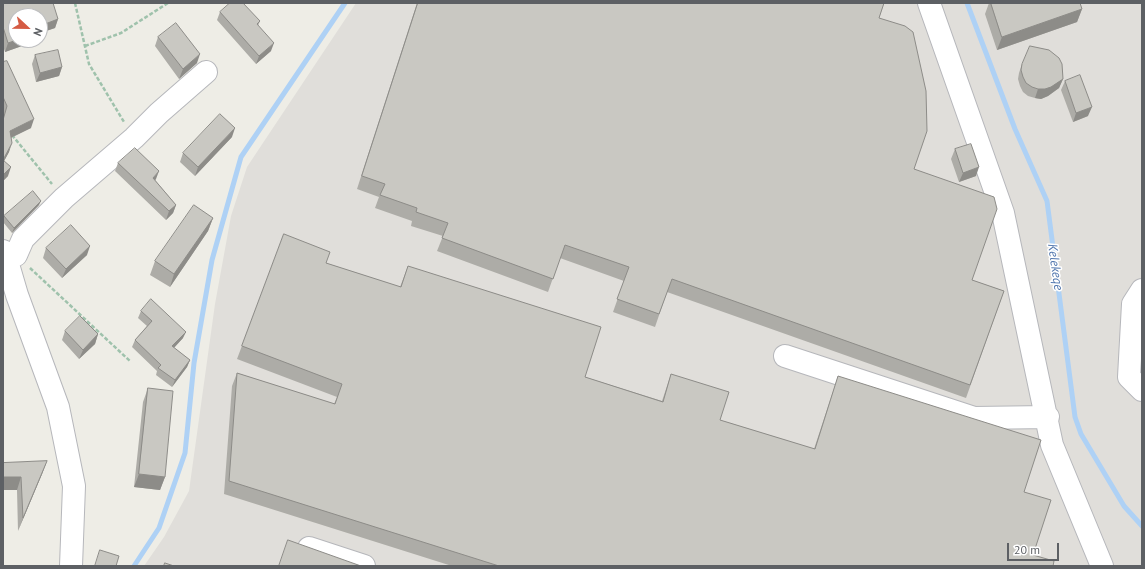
<!DOCTYPE html>
<html>
<head>
<meta charset="utf-8">
<style>
  body { margin:0 }
  #map { position:relative; width:1145px; height:569px; overflow:hidden; background:#eeede6; font-family:"PT Sans",sans-serif }
  canvas { display:block }
  .frame { position:absolute; inset:0; border:4px solid #5d6064; pointer-events:none }
  .north { position:absolute; left:8px; top:8px; width:40px; height:40px; box-sizing:border-box; background:#fff; border:1px solid #bebfc1; border-radius:50%; rotate:112deg; font-size:11px; font-weight:700; line-height:16px; text-align:center; color:#5d6064 }
  .north::after { content:''; display:block; margin:auto; width:14px; height:18px; background:#d55b44; clip-path:polygon(50% 0,100% 100%,50% 72%,0 100%) }
  .scale { position:absolute; left:1007px; top:543px; width:52px; height:18px; box-sizing:border-box; border:2px solid #5d6064; border-top:0; padding-left:5px; font-size:12px; line-height:14px; white-space:nowrap; color:#5d6064; -webkit-text-stroke:3px #fff; paint-order:stroke }
</style>
</head>
<body>
<div id="map">
<canvas width="1145" height="569"></canvas>
<div class="frame"></div>
<div class="north">N</div>
<div class="scale">20 m</div>
</div>
<script>
const ctx = document.querySelector('canvas').getContext('2d');
ctx.lineJoin = 'round';
function fillPath(path, color) { ctx.fillStyle = color; ctx.fill(path, 'evenodd'); }
function trace(path, color, width, dash) { ctx.strokeStyle = color; ctx.lineWidth = width; ctx.lineCap = dash ? 'butt' : 'round'; ctx.setLineDash(dash || []); ctx.stroke(path); }
function drawText(font, color, halo, rows, align = 'center') {
  ctx.font = font + ' "PT Sans",sans-serif'; ctx.lineWidth = 3; ctx.setLineDash([]); ctx.textBaseline = 'middle'; ctx.strokeStyle = halo; ctx.fillStyle = color; for (const [text, x, y, turn = 0] of rows) {
    ctx.save(); ctx.translate(x, y); ctx.rotate((+turn || 0) * Math.PI / 180); ctx.textAlign = isNaN(turn) ? turn : align; if (halo) ctx.strokeText(text, 0, 0); ctx.fillText(text, 0, 0); ctx.restore();
  }
}
fillPath(new Path2D(`
  M356,3h786v563h-998l20,-29 25,-46 26,-187 16,-88 16,-49z`), '#e0deda');
trace(new Path2D(`
  M967,3l48,126 32,72 28,216 6,17 43,72 18,20
  M134,566l25,-38 26,-75 9,-90 18,-103 29,-103 104,-154`), '#aed1f5', 5);
const minor = new Path2D(`
  M929,3l74,210 49,232 50,121
  M3,251l2,3 12,41 41,112 16,79 -3,80
  M5,254l11,1 7,-16 41,-41 70,-60 25,-25 47,-41
  M1142,290l-9,14 -4,73 13,13
  M785,356l189,62 74,-1
  M309,548l55,18`);
trace(minor, '#b6b7bb', 24);
trace(new Path2D(`
  M75,3l14,61 35,58
  M85,46l36,-13 47,-30
  M12,135l40,49
  M30,268l101,94`), '#9fc2ac', 2.5, [4, 2]);
trace(minor, '#fff', 22);
fillPath(new Path2D(`
  M3,3l55,16 -3,9 -15,5v-17l-4,25 -31,11 -2,-6z
  M417,3h467l-5,15 35,151 58,111 32,11 -38,107 -299,-106 -12,35 -42,-15 11,-31 -64,-23 -12,34 -111,-41 6,-15 -32,-10 1,-5 -37,-13 4,-11 -22,-8z
  M989,3h94l-3,1 2,5 -5,13 -80,28 -12,-36z
  M220,12l40,9 -2,5 13,25 -15,13 -39,-44z
  M158,37l39,26 -18,16 -24,-33z
  M35,55l27,12 -3,9 -23,6 -4,-18z
  M3,62l28,66 -20,10 -2,14 -5,9 4,15 -5,5v-63l1,-4 -1,-2z
  M1022,64l41,15 -4,9 -11,8 -7,3 -6,-1 -7,-2 -5,-4 -3,-6 -2,-7 1,-6z
  M1065,81l23,35 -15,6 -12,-32z
  M232,137l-37,39 -15,-14 3,-9z
  M955,149l21,27 -17,6 -8,-23z
  M118,163l38,16 -1,1 21,25 -3,8 -7,7 -51,-49z
  M39,205l-27,28 -9,-11 1,-6z
  M213,218l-5,13 -38,56 -20,-12 5,-14z
  M284,234l42,29 74,24 8,-21 177,111 77,24 9,-27 49,46 94,29 24,-73 186,116 9,63 20,11h-601l-228,-72 8,-108 5,-13 97,31 3,-7 -100,-38z
  M46,248l41,7 -25,23 -19,-20z
  M141,311l42,27 -9,10 16,12 -3,7 -15,20 -16,-12 1,-4 -25,-24 3,-7 12,-14 -9,-8z
  M65,331l33,3 -3,10 -16,15 -17,-19z
  M148,388l17,89 -5,13 -26,-3 9,-85z
  M47,461l-5,13 -24,57 -1,-41h-14v-27z`), '#adaca7');
fillPath(new Path2D(`
  M1082,9l-5,13 -80,28 5,-13z
  M58,19l-3,9 -15,5v-7z
  M17,40h19v1l-31,11 3,-9z
  M274,43l-3,8 -15,13 3,-8z
  M200,54l-3,9 -18,16 4,-10z
  M62,67l-3,9 -23,6 4,-9z
  M1063,79l-4,9 -11,8 -7,3 -6,-1 3,-9z
  M1092,107l-4,9 -15,6 3,-9z
  M34,119l-3,9 -25,12 4,-9z
  M235,128l-3,9 -37,39 3,-9z
  M12,143l-3,9 -6,11v-2z
  M11,167l-3,9 -5,5v-6z
  M979,167l-3,9 -17,6 4,-9z
  M159,171l-3,8 -6,7 3,-8z
  M41,201l-2,4 -27,28 2,-5z
  M176,205l-3,8 -7,7 3,-9z
  M213,218l-5,13 -38,56 4,-13z
  M90,246l-3,9 -25,23 4,-9z
  M186,332l-3,6 -14,15 3,-7z
  M98,334l-3,10 -16,15 4,-9z
  M190,360l-3,7 -15,20 3,-7z
  M47,461l-5,13 -24,57 5,-13z
  M139,474l26,3 -5,13 -26,-3z
  M3,477h18l-4,13h-14z`), '#8d8c88');
const building = new Path2D(`
  M3,3h50l5,16 -18,7v-10h-24v24h1l-9,3 -5,-16z
  M230,3h13l17,18 -3,3 17,19 -15,13 -39,-44z
  M418,3h466l-5,15 26,8 8,6 13,59 1,40 -13,38 80,28 3,12 -25,71 32,11 -34,94 -298,-106 -13,35 -42,-15 12,-32 -64,-22 -12,34 -111,-41 6,-15 -32,-11 1,-4 -37,-13 5,-11 -23,-8z
  M991,3h89l2,6 -80,28z
  M176,23l24,31 -17,15 -25,-32z
  M1030,46l19,4 10,8 3,6 1,15 -12,8 -6,2h-7l-6,-2 -6,-4 -3,-6 -2,-7 1,-6z
  M58,50l4,17 -22,6 -5,-18z
  M7,61l27,58 -24,12 2,12 -9,17 8,7 -8,8v-55l4,-14 -4,-9v-35z
  M1080,75l12,32 -16,6 -11,-32z
  M220,114l15,14 -37,39 -15,-14z
  M971,144l8,23 -16,6 -8,-24z
  M135,148l24,23 -6,7 23,27 -7,6 -51,-48z
  M33,191l8,10 -27,27 -10,-12z
  M194,205l19,13 -39,56 -19,-13z
  M71,225l19,21 -24,23 -20,-21z
  M284,234l46,18 -4,11 75,24 7,-21 193,61 -16,50 78,25 8,-28 58,18 -9,28 95,29 23,-73 203,64 -17,52 27,8 -18,55 21,6 -1,5h-554l-270,-85 8,-108 98,31 7,-20 -100,-38z
  M151,299l35,33 -14,14 18,14 -15,20 -17,-12 3,-3 -26,-25 17,-19 -11,-10z
  M80,316l18,18 -15,16 -18,-19z
  M148,388l25,3 -8,86 -26,-3z
  M47,461l-24,57 -2,-41h-18v-14z
  M288,540l73,26h-82z
  M100,550l19,6 -3,10h-21z
  M165,563l9,3h-10z`);
fillPath(building, '#c9c8c2');
trace(building, '#8d8c88', 1);
drawText('italic 13px', '#5177ae', '#fff', [
  ["Kelekeqe",1055,267,82]
]);
</script>
</body>
</html>
